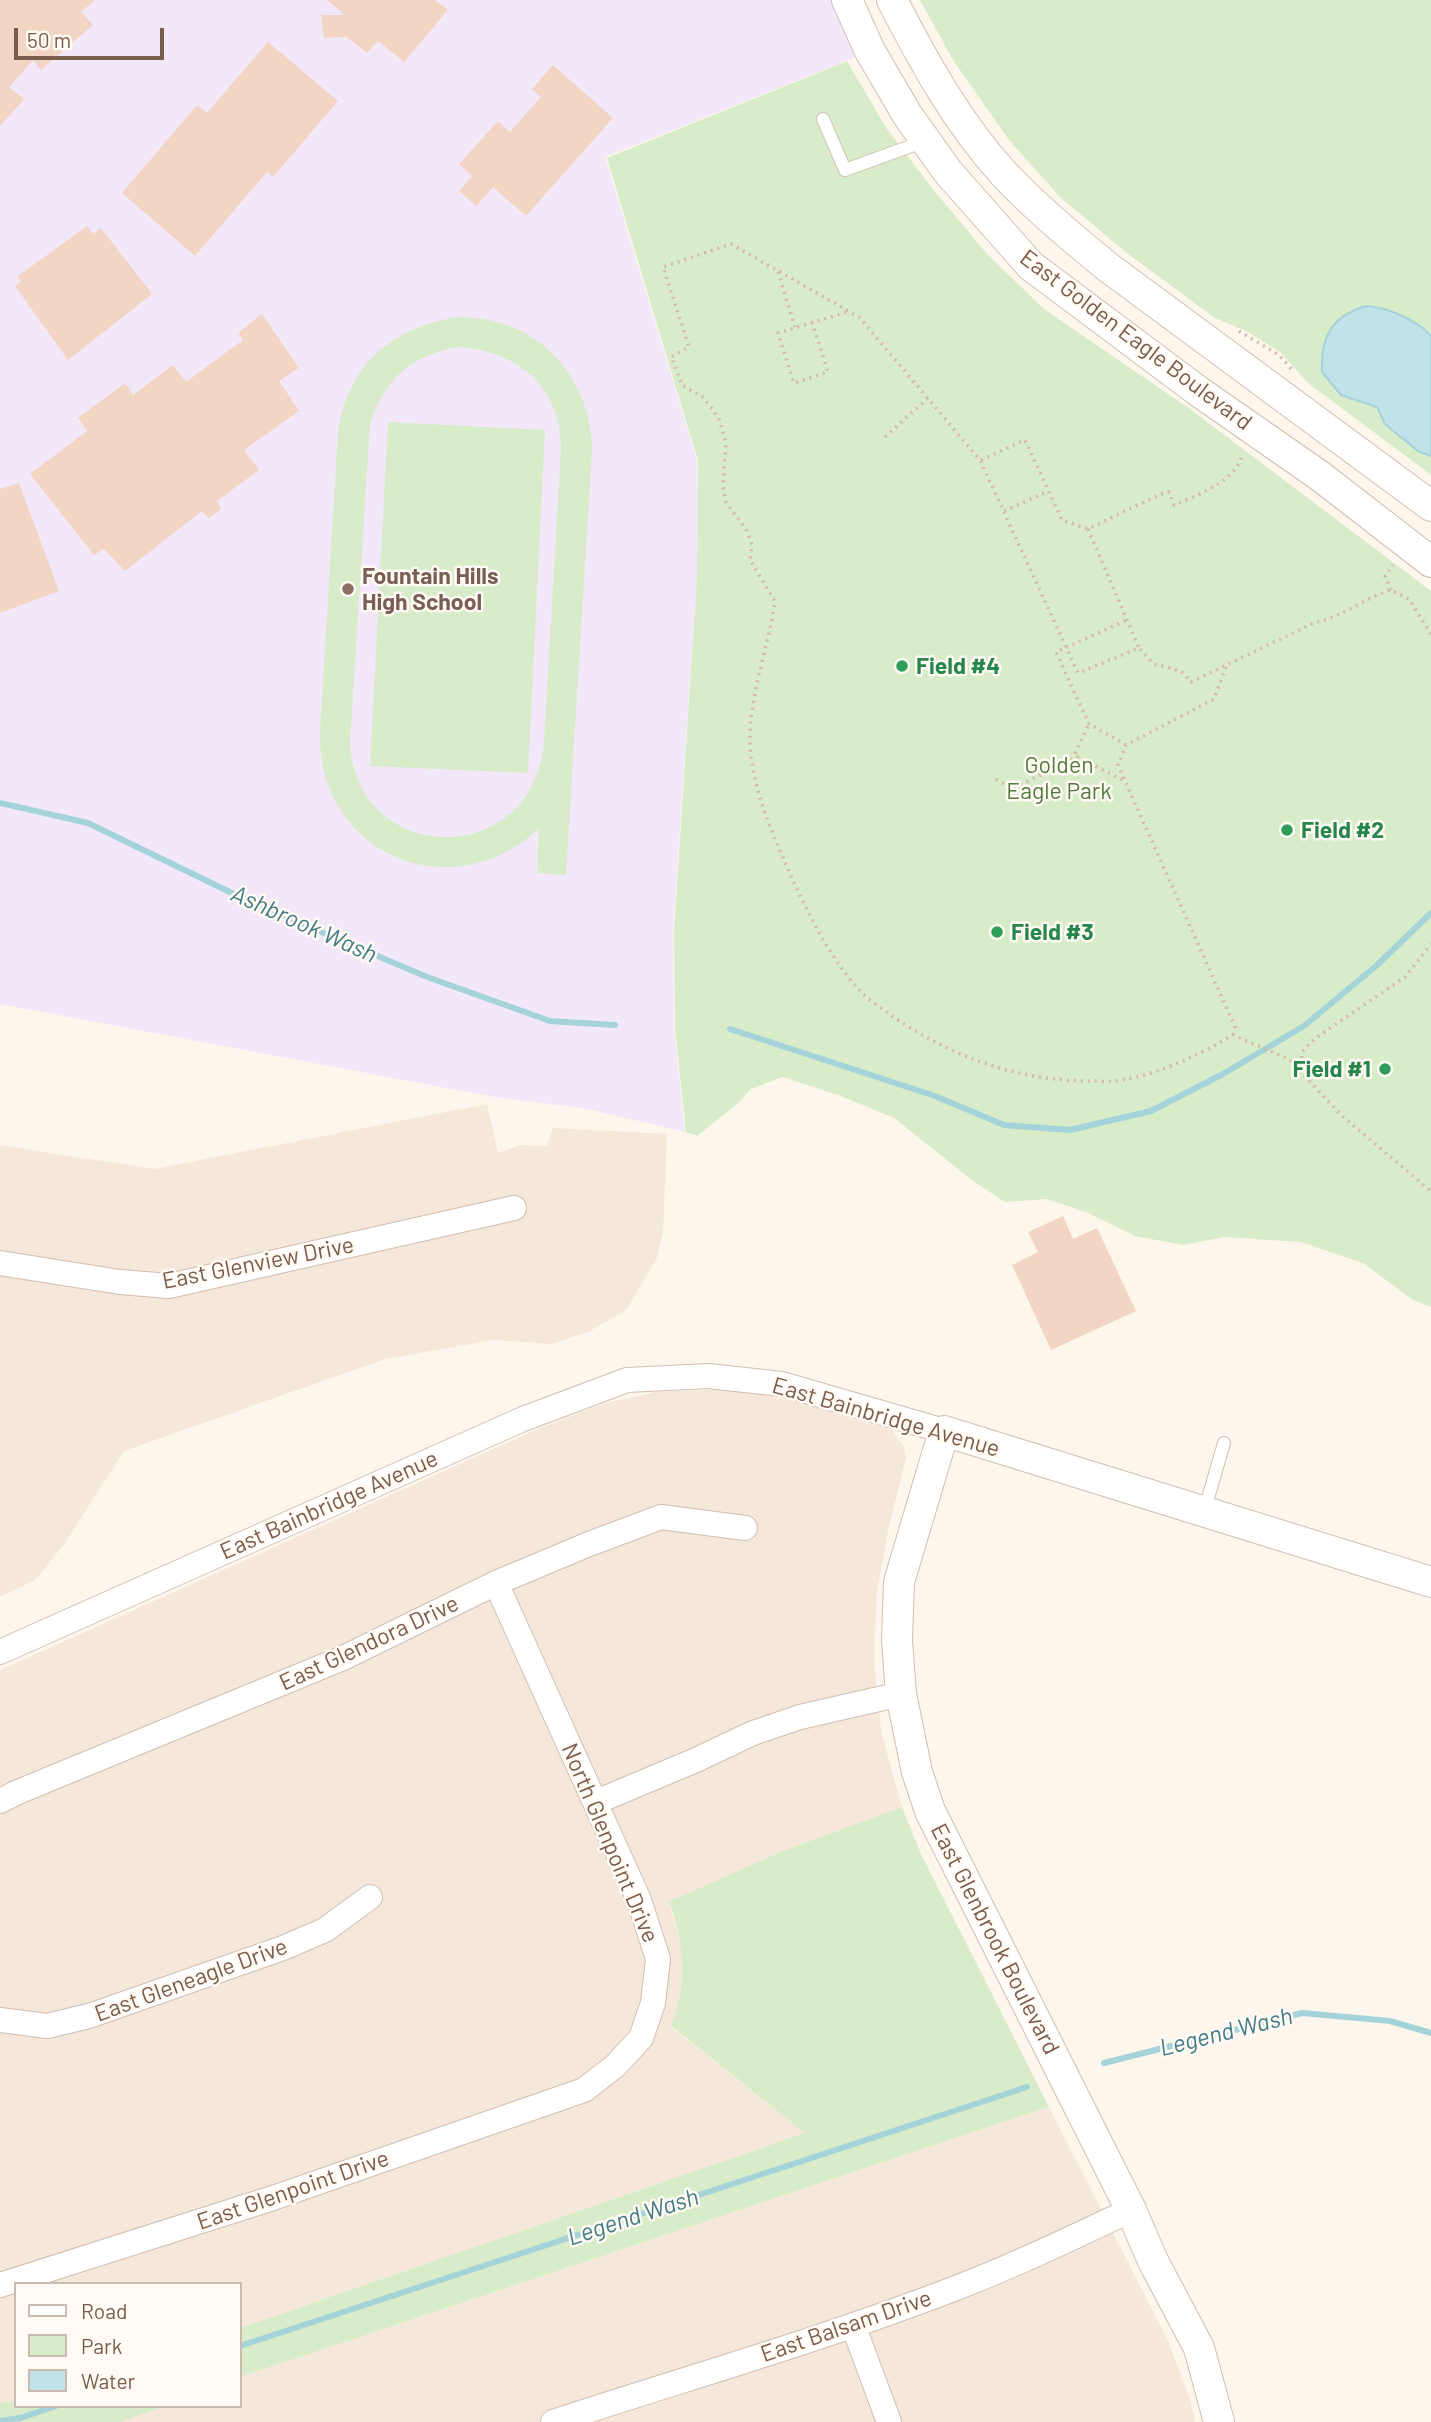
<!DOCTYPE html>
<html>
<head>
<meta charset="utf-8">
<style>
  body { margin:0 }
  #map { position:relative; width:1431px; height:2422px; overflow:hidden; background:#fdf6ec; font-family:Barlow,sans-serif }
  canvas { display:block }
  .legend { position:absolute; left:14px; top:2282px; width:228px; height:126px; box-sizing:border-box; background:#fffaf3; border:2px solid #cabbb1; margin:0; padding:9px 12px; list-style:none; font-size:21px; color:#7a5c4d }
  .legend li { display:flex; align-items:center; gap:14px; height:35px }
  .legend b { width:35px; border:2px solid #cabbb1 }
  .scale { position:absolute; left:14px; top:28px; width:150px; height:32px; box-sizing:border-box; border:4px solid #7a5c4d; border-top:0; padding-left:9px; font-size:21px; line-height:24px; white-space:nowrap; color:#7a5c4d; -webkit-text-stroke:5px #fffaf3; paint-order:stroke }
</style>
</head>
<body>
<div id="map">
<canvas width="1431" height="2422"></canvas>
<ul class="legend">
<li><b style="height:9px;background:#fff"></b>Road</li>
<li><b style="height:19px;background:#d8ecc9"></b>Park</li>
<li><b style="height:19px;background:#bfe3e8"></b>Water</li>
</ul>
<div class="scale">50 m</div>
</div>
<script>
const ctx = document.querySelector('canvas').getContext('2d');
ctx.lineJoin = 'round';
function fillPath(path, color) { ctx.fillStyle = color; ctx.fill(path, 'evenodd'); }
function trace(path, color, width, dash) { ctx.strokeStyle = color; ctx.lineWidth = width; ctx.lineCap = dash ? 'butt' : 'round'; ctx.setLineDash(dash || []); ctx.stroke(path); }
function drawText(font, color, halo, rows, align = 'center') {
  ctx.font = font + ' Barlow,sans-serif'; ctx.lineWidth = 5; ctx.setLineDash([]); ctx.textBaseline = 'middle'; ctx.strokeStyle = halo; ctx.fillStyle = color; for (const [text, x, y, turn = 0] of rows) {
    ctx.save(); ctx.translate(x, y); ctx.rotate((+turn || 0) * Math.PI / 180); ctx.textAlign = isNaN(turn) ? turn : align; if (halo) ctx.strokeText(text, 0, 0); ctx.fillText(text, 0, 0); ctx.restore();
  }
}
fillPath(new Path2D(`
  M487,1104l11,49 23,-8 26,1 6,-18 114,6 -4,98 -6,26 -31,52 -36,21 -39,13 -57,-4 -109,19 -261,92 -61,95 -28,34 -35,17v-452l154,24z
  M731,1389l66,12 95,30 12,16 2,10 -18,73 -11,62 -3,56 2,42 6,45 20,72 -122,45 -111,51 13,43 1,20 -5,42 -7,19 134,106 -565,195v-44h-224v117l-16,2v-733l540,-242 66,-25 49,-11z
  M1049,2107l119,234 22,58 5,23h-1076l47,-16h74v-29z`), '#f5e8da');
fillPath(new Path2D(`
  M0,0h847l23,51 -265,106 92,304 2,82 -26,390 1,96 11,103 -102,-24 -89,-11 -494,-93z`), '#f3e8fa');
fillPath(new Path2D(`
  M920,0h511v475l-123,-92 -28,-31 -32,-20 -33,-14 -87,-64 -68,-57 -51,-57 -56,-80z
  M847,61l40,68 45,59 56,67 56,54 146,100 241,182v716l-18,-7 -50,-37 -62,-21 -77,-5 -41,8 -48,-9 -47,-23 -41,-14 -42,3 -32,-21 -79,-63 -53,-22 -58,-19 -32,12 -13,14 -41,33 -11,-4 -11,-103 -1,-97 23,-356 1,-115 -91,-303z
  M457,317c14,1 29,1 43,6 56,16 92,69 92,127l-26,425 -29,-2 2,-45c-68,67 -182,46 -213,-49 -5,-16 -6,-32 -6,-48l18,-298c9,-67 53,-105 119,-116zM458,347c59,4 103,39 103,101l-17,294c-11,129 -188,124 -194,1l20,-319c15,-46 40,-68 88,-77z
  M388,422l157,8 -17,343 -158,-7z
  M902,1807l18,45 129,255 -809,270v-49l565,-195 -134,-107c16,-41 14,-82 -2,-124l111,-50z
  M16,2401v5h150l-47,16h-119v-19z`), '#d8ecc9');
const water = new Path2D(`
  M1366,306c21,1 51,14 65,30v120l-13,-5 -33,-27 -8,-17 -36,-12 -19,-23c-2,-35 10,-56 44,-66z`);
fillPath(water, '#bfe3e8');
trace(water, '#a5d3da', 2);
trace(new Path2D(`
  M0,803l88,20 154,75 185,79 123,44 65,4
  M730,1029l205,67 69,29 66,5 81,-19 72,-37 81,-48 72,-60 55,-53
  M1104,2063l198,-50 88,8 41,12
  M240,2346l787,-259
  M0,2421l20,-3 36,-12`), '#a5d3da', 6);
fillPath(new Path2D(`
  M0,0h95l-14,12 12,13 -52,45 -8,-10 -24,27 15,12 -24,27z
  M327,0h108l13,10 -44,52 -26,-21 -11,12 -20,-16 -23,1 -3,-23h24z
  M268,42l70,59 -65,76 -6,-5 -72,84 -73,-63 75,-88 10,8z
  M553,65l60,53 -87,98 -33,-29 -17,19 -17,-15 13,-15 -13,-12 39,-43 12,11 31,-35 -9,-8z
  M87,226l6,8 8,-6 51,66 -84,66 -53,-74 6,-4 -3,-6z
  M262,314l37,54 -20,13 20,30 -55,39 15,20 -42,31 4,8 -12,9 -7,-7 -77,60 -21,-22 -10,6 -64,-81 57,-43 -9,-13 47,-35 8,12 40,-30 13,17 57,-42 -5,-7z
  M19,483l40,108 -59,22v-124z
  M1063,1216l10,23 24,-11 39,83 -85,39 -39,-85 26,-13 -10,-20z`), '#f3d5c3');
const service = new Path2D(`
  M823,119l22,51 80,-29
  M1204,1512l20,-69`);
const minor = new Path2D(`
  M0,1263l120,19 49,4 345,-78
  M0,1652l523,-233 104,-39 81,-4 74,8 162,47
  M0,1801l18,-9 325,-134 153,-75 93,-39 72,-27 84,11
  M596,1802l100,-42 57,-27 47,-16 101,-23
  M0,2020l47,6 42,-10 194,-68 42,-18 45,-33
  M0,2285l273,-87 311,-108 31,-24 26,-28 12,-35 5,-44 -19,-59 -143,-317
  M853,2325l36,97
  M553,2422c134,-44 271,-83 403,-134 60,-23 118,-51 175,-78`);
const tertiary = new Path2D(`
  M847,0l23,51 38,65 40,56 83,94 167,125 122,85 111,86
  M892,0c32,62 66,124 113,175 32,34 68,64 104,93l322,238
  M1219,2422l-20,-74 -46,-87 -22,-51 -201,-399 -13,-39 -16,-78 -4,-54 2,-58 45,-151 487,151`);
trace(service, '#d1beb0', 14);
trace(minor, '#d1beb0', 26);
trace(tertiary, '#d1beb0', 32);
trace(new Path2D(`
  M778,272l17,55
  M812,322l16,50 -34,11 -16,-50 72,-22
  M1239,331l40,24 15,17
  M885,437l43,-39
  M981,460l44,-20 37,80 26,9 77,-37h4l5,13c25,-11 61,-22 69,-52
  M1004,511l44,-20
  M1088,529l51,119
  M1391,590l-6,-14 8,-11
  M1431,634l-22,-35 -18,-9c-27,8 -48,27 -75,32l-125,60 -10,-11 -27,-7 -15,-16 -61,25 -98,-213 -121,-143 -128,-73 -68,23 26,80 -18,10 11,28 22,13 15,21 7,24 -3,44 3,15 21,29 5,14 -2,15 25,41c-7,51 -30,103 -24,156 5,39 21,75 36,110 20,45 42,91 76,127 7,7 17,13 25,19 59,42 128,68 201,68 9,0 18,1 27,0 42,-6 81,-25 117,-46l56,24 53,57 89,75
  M1226,667l-12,32 -88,46 -8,20 117,262 -2,8
  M1126,745l-37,-21 -33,-72 71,-32
  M1072,760l17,-36
  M996,779l16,10 65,-32 46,23
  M1301,1072l1,-20 12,-13 91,-62 26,-33`), '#d9b8a5', 3.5, [2, 5]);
trace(service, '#fff', 12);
trace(minor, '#fff', 24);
trace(tertiary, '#fff', 30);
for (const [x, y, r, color] of [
  [348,589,7,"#8d6e63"],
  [902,666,7,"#2e9e5b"],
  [1287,830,7,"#2e9e5b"],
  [997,932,7,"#2e9e5b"],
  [1385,1069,7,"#2e9e5b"]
]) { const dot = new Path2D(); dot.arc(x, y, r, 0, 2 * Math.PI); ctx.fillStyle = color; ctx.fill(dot); trace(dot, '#fffaf3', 2.5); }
drawText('23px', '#7a5c4d', '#fffaf3', [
  ["East Golden Eagle Boulevard",1136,340,37],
  ["East Glenview Drive",258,1263,-11],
  ["East Bainbridge Avenue",886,1417,16],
  ["East Bainbridge Avenue",329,1505,-24],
  ["East Glendora Drive",369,1643,-25],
  ["North Glenpoint Drive",610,1843,67],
  ["East Glenbrook Boulevard",995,1939,63],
  ["East Gleneagle Drive",191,1980,-20],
  ["East Glenpoint Drive",293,2190,-19],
  ["East Balsam Drive",846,2326,-19]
]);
drawText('bold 23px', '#785e54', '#fffaf3', [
  ["Fountain Hills",362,576],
  ["High School",362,602]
], 'left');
drawText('bold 23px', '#27864d', '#fffaf3', [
  ["Field #4",916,666],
  ["Field #2",1301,830],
  ["Field #3",1011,932],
  ["Field #1",1371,1069,"right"]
], 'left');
drawText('23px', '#537a41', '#fffaf3', [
  ["Golden",1059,765],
  ["Eagle Park",1059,791]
]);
drawText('italic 24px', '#437c86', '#fffaf3', [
  ["Ashbrook Wash",304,924,24],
  ["Legend Wash",1226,2032,-14],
  ["Legend Wash",633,2217,-18]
]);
</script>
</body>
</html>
